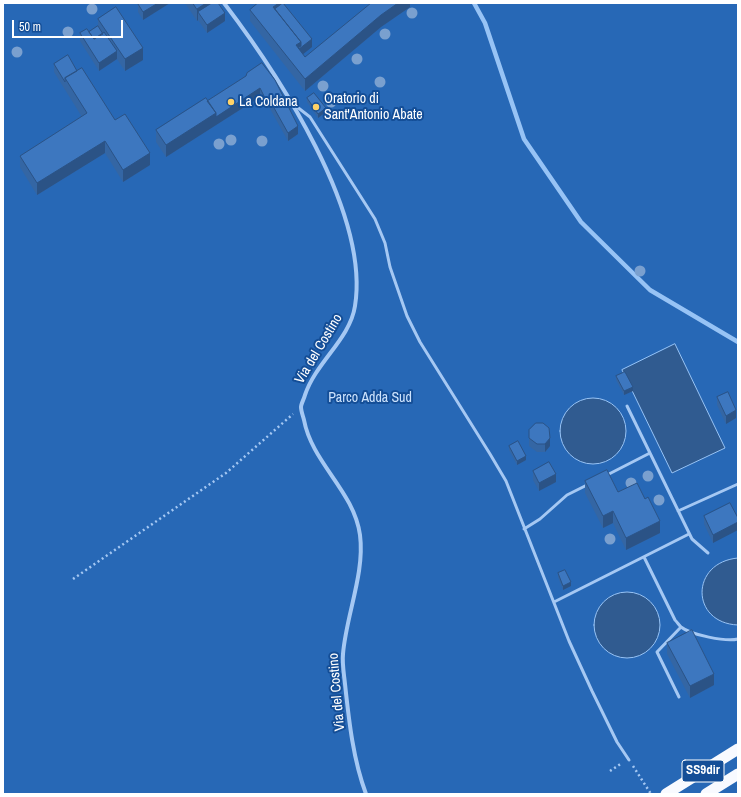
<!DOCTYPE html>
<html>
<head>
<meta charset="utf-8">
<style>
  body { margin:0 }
  #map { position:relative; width:741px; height:797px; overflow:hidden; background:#144e97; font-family:"Archivo Narrow",sans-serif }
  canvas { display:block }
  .frame { position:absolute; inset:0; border:4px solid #fff; pointer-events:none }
  .scale { position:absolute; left:12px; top:20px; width:111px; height:18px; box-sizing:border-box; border:2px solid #fff; border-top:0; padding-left:5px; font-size:12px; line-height:14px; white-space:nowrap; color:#fff; -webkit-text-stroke:3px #144e97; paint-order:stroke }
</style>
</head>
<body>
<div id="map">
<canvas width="741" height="797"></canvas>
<div class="frame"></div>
<div class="scale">50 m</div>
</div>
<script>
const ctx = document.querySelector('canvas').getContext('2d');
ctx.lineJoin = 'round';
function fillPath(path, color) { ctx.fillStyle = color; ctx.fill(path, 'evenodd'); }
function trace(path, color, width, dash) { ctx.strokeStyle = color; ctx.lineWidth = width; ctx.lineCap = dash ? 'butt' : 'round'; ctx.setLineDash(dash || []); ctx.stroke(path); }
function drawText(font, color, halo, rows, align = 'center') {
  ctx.font = font + ' "Archivo Narrow",sans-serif'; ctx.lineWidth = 4; ctx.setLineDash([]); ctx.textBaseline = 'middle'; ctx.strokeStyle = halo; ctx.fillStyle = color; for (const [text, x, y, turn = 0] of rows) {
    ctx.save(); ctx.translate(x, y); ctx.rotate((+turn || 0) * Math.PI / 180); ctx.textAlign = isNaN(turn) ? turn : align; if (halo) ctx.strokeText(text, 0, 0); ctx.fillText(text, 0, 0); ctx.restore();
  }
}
fillPath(new Path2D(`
  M3,3h735v791h-735z`), '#2768b6');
const water = new Path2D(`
  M675,344l50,104 -53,25 -50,-103z
  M560 431a33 33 0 1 1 66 0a33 33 0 1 1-66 0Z
  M738,558v67c-48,-2 -48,-63 0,-67z
  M594 625a33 33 0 1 1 66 0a33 33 0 1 1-66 0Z`);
fillPath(water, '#305b90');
trace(water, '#97c3f5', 1);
trace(new Path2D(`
  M474,3l11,20 39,116 57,83 69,68 88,52`), '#97c3f5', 4.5);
trace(new Path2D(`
  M73,579l153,-106 67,-59
  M633,766l18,28
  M610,771l12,-8`), '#a5c8f3', 2.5, [2, 3]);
trace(new Path2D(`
  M292,103l18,14 65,102 10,24 5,24 17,49 13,26 70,112 16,27 63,160 23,50 25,51 12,18
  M627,406l65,133 16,14
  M607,475l43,-22
  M678,511l60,-27
  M524,529l16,-10 27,-24 20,-10
  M644,557l31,63c2,2 4,5 6,7 10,8 45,15 57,12
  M554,602l135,-68
  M679,697l-22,-45 24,-25`), '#a5c8f3', 3);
trace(new Path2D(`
  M224,3c54,71 146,210 131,303 -5,33 -39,56 -50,89 -1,4 -4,9 -4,12 0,4 2,9 3,13 8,43 50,71 56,115 5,38 -14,81 -17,119 -1,10 1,20 2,30 4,37 8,75 21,110`), '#a5c8f3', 4);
trace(new Path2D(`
  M666,794l72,-45
  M706,794l32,-20`), '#f8faff', 11);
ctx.fillStyle = '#7aa0cf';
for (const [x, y] of [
  [92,9],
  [412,13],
  [68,32],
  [385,34],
  [17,52],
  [357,59],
  [380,82],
  [323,86],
  [331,102],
  [231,140],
  [262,141],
  [219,144],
  [640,271],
  [648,476],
  [631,483],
  [659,500],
  [610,539]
]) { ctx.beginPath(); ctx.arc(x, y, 5.5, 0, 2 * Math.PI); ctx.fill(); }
fillPath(new Path2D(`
  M139,3h31l-27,17 -5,-8v-8z
  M185,3h33l7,18 -18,12 -9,-13 -1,1z
  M410,3v4l-29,20 -76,64 -55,-70v-11l34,-6 28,43 -9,7 2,3z
  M98,19l45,41 -18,11 -8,-12 -18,12 -19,-30v-8l9,-1 9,-6z
  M54,64l23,7 73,94 -27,17 -18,-29 -68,42 -17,-28v-11l62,-39 -28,-45z
  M247,73l51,61 -10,7 -19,-34 -3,1 -6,-11 -94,60 -10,-15v-12l51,-29 39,-25z
  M307,98l19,14 -8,6 -11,-16z
  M616,376l17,15 -9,4 -8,-15z
  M717,397l19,21 -10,6 -9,-19z
  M529,430l21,16 -5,6h-8l-8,-6z
  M509,446l17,14 -9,5 -8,-15z
  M533,471l23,11 -17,9 -6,-11z
  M585,481l33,11 42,41 -34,17 -13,-27 -10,5 -18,-35z
  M704,516l34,2 -25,25 -9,-19z
  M558,573l13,13 -8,4 -5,-13z
  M667,643l47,42 -24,13 -23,-44z`), '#3466a4');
fillPath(new Path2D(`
  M158,3h12l-27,17v-8z
  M206,3h10l-18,9v8l-1,1v-12z
  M279,3h6l-8,13 -4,-9z
  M398,3h12v4l-29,20 -76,64v-12l76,-64z
  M225,13v8l-18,12v-8z
  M312,39v8l-15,12 -1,-14 5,-3z
  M143,48v12l-18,11v-12z
  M117,51v8l-18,12v-8z
  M260,88v9l-94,60v-12l50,-32z
  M269,99v8l-3,1v-8z
  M326,108v4l-8,6v-4z
  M298,126v8l-10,7v-8z
  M105,141v12l-68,42v-12z
  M150,153v12l-27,17v-12z
  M633,387v4l-9,4v-4z
  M736,410v8l-10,6v-8z
  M550,438v8l-5,6v-8z
  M526,456v4l-9,5v-4z
  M556,474v8l-17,9v-8z
  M613,511v12l-10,5v-12z
  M660,521v12l-34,17v-12z
  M738,522v8l-25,13v-8z
  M571,582v4l-8,4v-4z
  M714,674v11l-24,13v-12z`), '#2b5386');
const building = new Path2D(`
  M139,3h19l-15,9 -5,-8z
  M193,3h13l-9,6z
  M212,3h6l7,10 -18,12 -9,-13z
  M258,3h21l-6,4 28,35 -5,3 9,12 66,-54h27l-17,12 -76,64 -55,-69z
  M283,3l29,36 -13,10 -1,-1 3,-2v-4l-26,-33z
  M116,7l27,41 -18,11 -27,-40z
  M98,26l5,8 -9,5 -5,-7z
  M87,29l7,10 10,-7 13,19 -18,12 -19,-30z
  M68,55l9,16 -12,7v4l-11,-18z
  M262,63l13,17 23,46 -10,7 -19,-34 -3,1 -6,-12 -44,29v-4l-9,-12 39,-25 1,-3z
  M82,68l33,52 10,-6 25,39 -27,17 -18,-29 -68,42 -17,-27 67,-43 -22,-35z
  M314,93l12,15 -8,6 -11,-16z
  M206,98l10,15 -50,32 -10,-15z
  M625,372l8,15 -9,4 -8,-15z
  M728,392l8,18 -10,6 -9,-19z
  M536,423h7l6,5 1,10 -5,6h-8l-8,-6v-8z
  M518,441l8,15 -9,5 -8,-15z
  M549,462l7,12 -17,9 -6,-12z
  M607,470l11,22 19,-9 8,16 3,-2 12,24 -34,17 -13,-27 -10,5 -18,-35z
  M730,503l8,15v4l-25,13 -9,-19z
  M565,570l6,12 -8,4 -5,-13z
  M692,630l22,44 -24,12 -23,-43z`);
fillPath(building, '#3d77bf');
trace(building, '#2b5386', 1);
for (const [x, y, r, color] of [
  [231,102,4,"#ffd267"],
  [316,107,4,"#ffd267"]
]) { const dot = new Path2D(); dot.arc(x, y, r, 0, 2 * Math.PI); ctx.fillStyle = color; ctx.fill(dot); trace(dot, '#144e97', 1.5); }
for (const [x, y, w] of [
  [703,771,42]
]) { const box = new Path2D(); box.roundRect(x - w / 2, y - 11, w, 22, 3); ctx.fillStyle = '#144e97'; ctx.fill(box); trace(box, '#fff', 1); }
drawText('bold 13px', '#fff', null, [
  ["SS9dir",703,771]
]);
drawText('14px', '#fff', '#144e97', [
  ["Oratorio di",324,99],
  ["Sant'Antonio Abate",324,115],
  ["La Coldana",239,102]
], 'left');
drawText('14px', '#fff', '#144e97', [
  ["Via del Costino",319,349,-59],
  ["Via del Costino",337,692,-95]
]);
drawText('14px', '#cde3fd', '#144e97', [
  ["Parco Adda Sud",370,398]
]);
</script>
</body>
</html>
